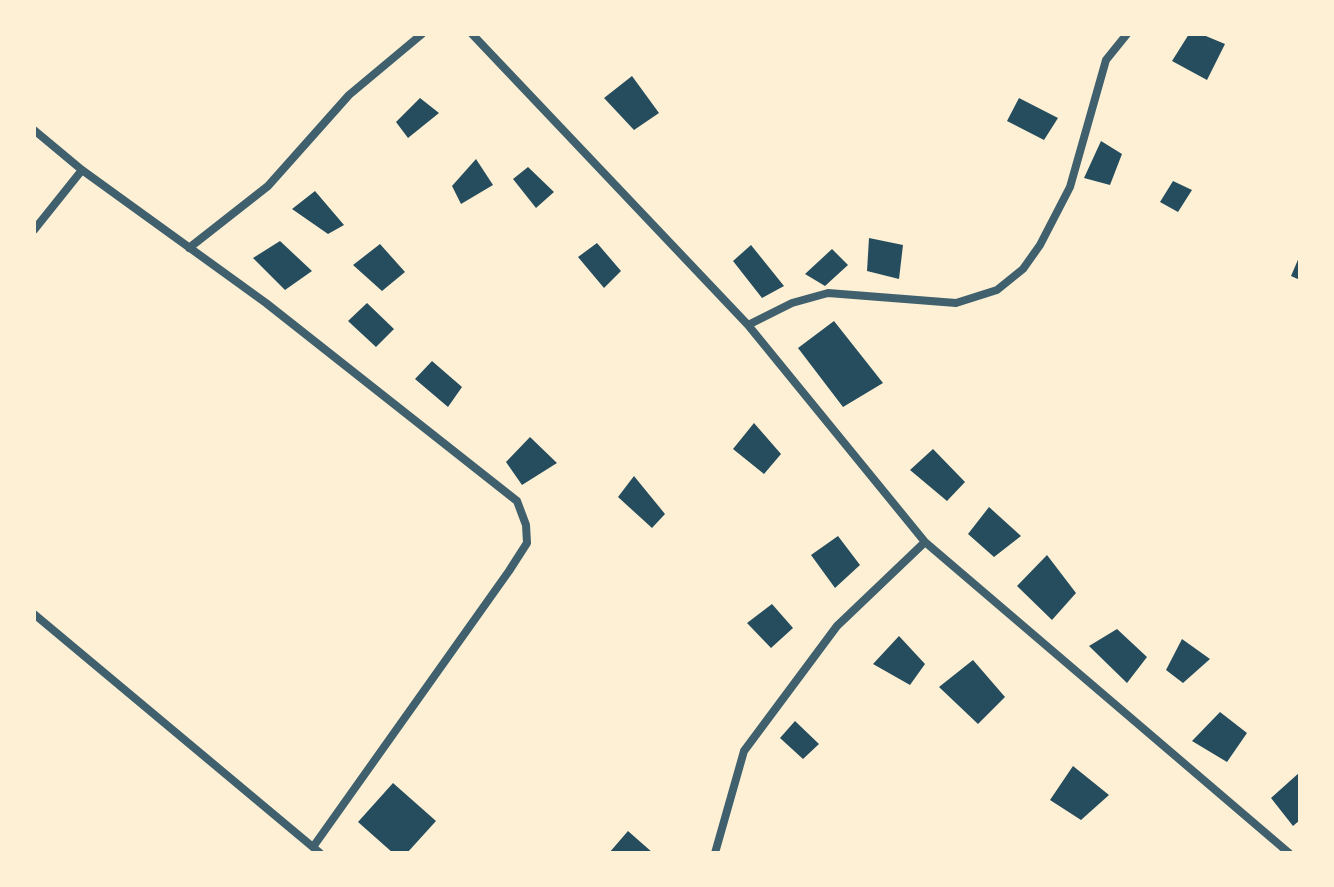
<!DOCTYPE html>
<html>
<head>
<meta charset="utf-8">
<style>
  body { margin:0 }
  #map { position:relative; width:1334px; height:887px; overflow:hidden; background:#fdf0d5; font-family:"PT Sans Narrow",sans-serif }
  canvas { display:block }
  .frame { position:absolute; inset:0; border:36px solid #fdf0d5; pointer-events:none }
</style>
</head>
<body>
<div id="map">
<canvas width="1334" height="887"></canvas>
<div class="frame"></div>
</div>
<script>
const ctx = document.querySelector('canvas').getContext('2d');
ctx.lineJoin = 'round';
function fillPath(path, color) { ctx.fillStyle = color; ctx.fill(path, 'evenodd'); }
function trace(path, color, width, dash) { ctx.strokeStyle = color; ctx.lineWidth = width; ctx.lineCap = dash ? 'butt' : 'round'; ctx.setLineDash(dash || []); ctx.stroke(path); }
fillPath(new Path2D(`
  M1189,34h12l24,10 -18,36 -35,-19z
  M632,76l27,37 -25,17 -30,-32z
  M420,98l19,15 -31,25 -12,-16z
  M1019,98l39,20 -14,22 -37,-19z
  M1101,141l21,13 -12,31 -26,-7z
  M476,159l17,26 -32,19 -9,-18z
  M528,167l26,25 -18,16 -23,-29z
  M1173,181l19,9 -14,22 -18,-10z
  M315,191l29,34 -16,9 -36,-25z
  M869,238l34,7 -4,34 -32,-8z
  M280,241l32,30 -27,19 -32,-32z
  M597,243l24,28 -17,17 -26,-31z
  M380,244l25,28 -23,19 -29,-26z
  M751,245l33,41 -22,12 -29,-37z
  M832,249l16,16 -23,21 -20,-12z
  M1300,255v25l-9,-4z
  M367,303l27,26 -18,18 -28,-26z
  M834,321l49,62 -40,24 -45,-59z
  M432,361l30,26 -14,20 -33,-28z
  M754,423l27,31 -17,20 -31,-25z
  M530,437l27,26 -35,22 -16,-23z
  M933,449l32,33 -18,19 -37,-31z
  M634,476l31,38 -13,14 -34,-31z
  M989,507l32,29 -27,21 -26,-23z
  M838,536l22,29 -25,23 -24,-33z
  M1047,555l29,38 -24,27 -35,-34z
  M772,604l21,24 -22,20 -24,-25z
  M1117,629l30,28 -20,26 -38,-37z
  M899,636l26,28 -15,21 -37,-21z
  M1182,639l28,20 -27,24 -17,-13z
  M973,660l32,37 -27,27 -39,-37z
  M1220,712l27,21 -20,29 -35,-21z
  M795,721l24,23 -16,15 -23,-21z
  M1073,766l36,29 -28,25 -31,-20z
  M1300,772v48l-7,6 -22,-28z
  M393,783l43,38 -29,32h-14l-35,-31z
  M628,831l25,22h-44z`), '#264d5e');
trace(new Path2D(`
  M472,34l276,291 177,217 364,311
  M34,130l48,40 184,133 251,198 9,24 1,18 -18,28 -196,276
  M34,230l48,-60
  M189,248l79,-62 81,-91 73,-61
  M748,325l44,-22 36,-10 128,10 41,-13 26,-21 17,-24 30,-58 36,-127 21,-26
  M34,614l286,239
  M715,853l29,-102 93,-125 88,-84`), '#3f606c', 8);
</script>
</body>
</html>
